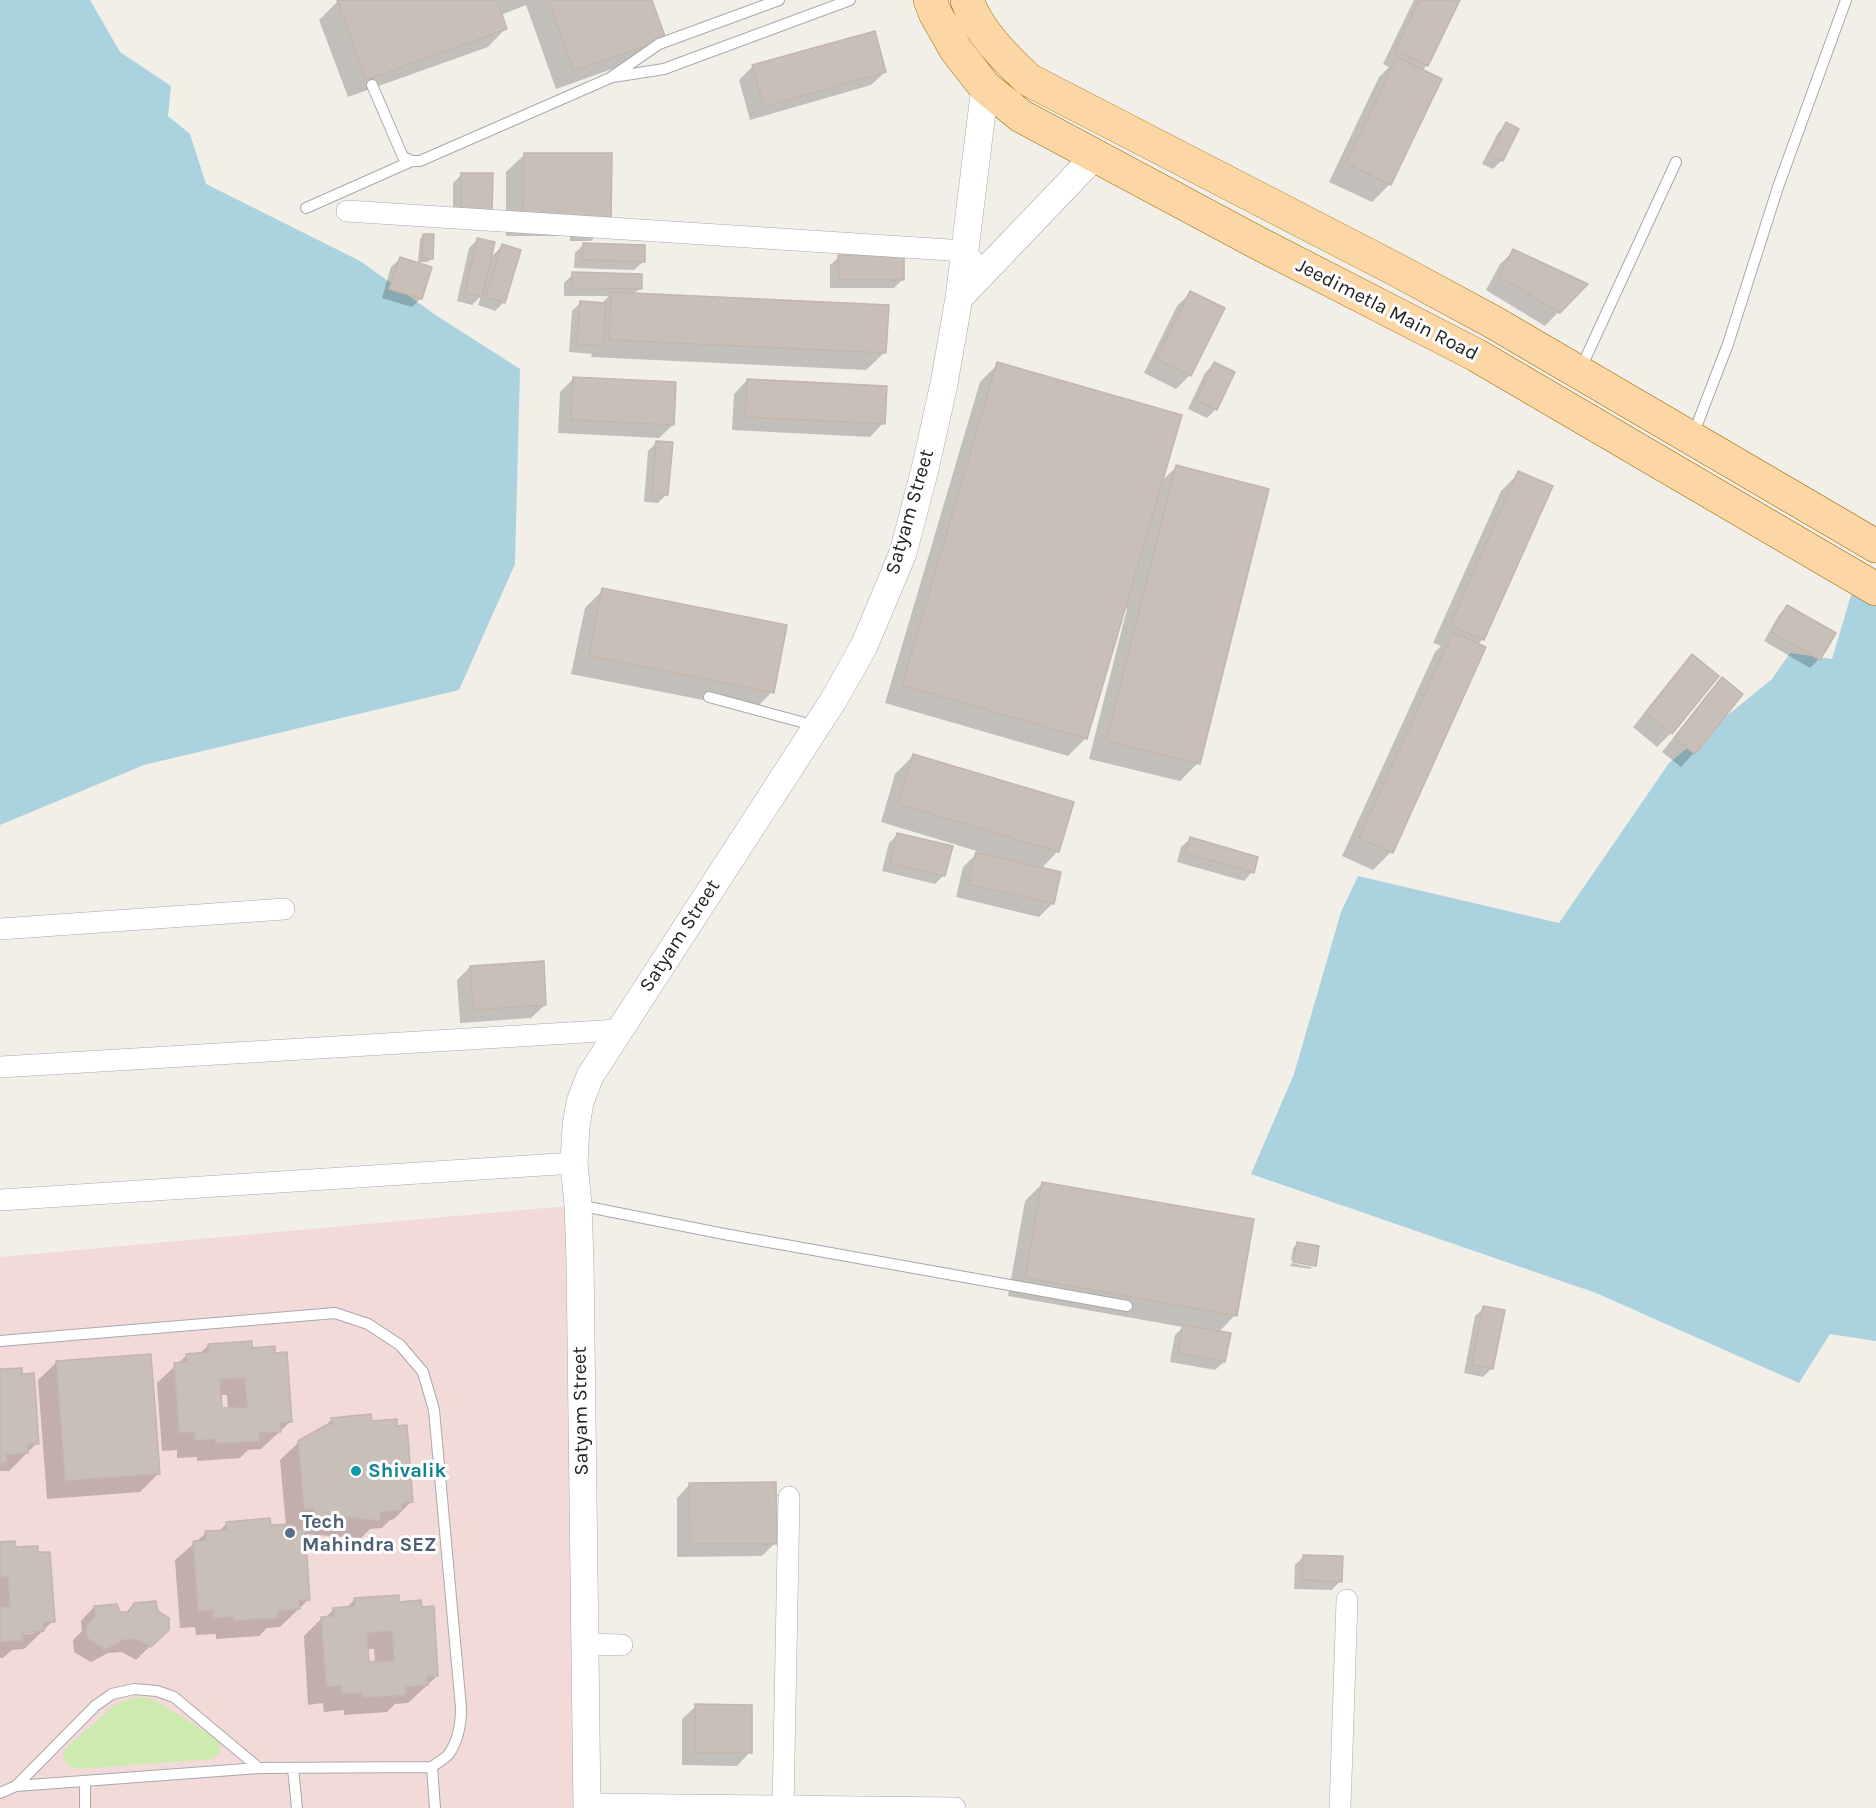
<!DOCTYPE html>
<html>
<head>
<meta charset="utf-8">
<style>
  body { margin:0 }
  canvas { display:block; background:#f2efe9 }
</style>
</head>
<body>
<canvas width="1876" height="1808"></canvas>
<script>
const ctx = document.querySelector('canvas').getContext('2d');
ctx.lineJoin = 'round';
function fillPath(path, color) { ctx.fillStyle = color; ctx.fill(path, 'evenodd'); }
function trace(path, color, width, dash) { ctx.strokeStyle = color; ctx.lineWidth = width; ctx.lineCap = dash ? 'butt' : 'round'; ctx.setLineDash(dash || []); ctx.stroke(path); }
function drawText(font, color, halo, rows, align = 'center') {
  ctx.font = font + ' Karla,sans-serif'; ctx.lineWidth = 6; ctx.setLineDash([]); ctx.textBaseline = 'middle'; ctx.strokeStyle = halo; ctx.fillStyle = color; for (const [text, x, y, turn = 0] of rows) {
    ctx.save(); ctx.translate(x, y); ctx.rotate((+turn || 0) * Math.PI / 180); ctx.textAlign = isNaN(turn) ? turn : align; if (halo) ctx.strokeText(text, 0, 0); ctx.fillText(text, 0, 0); ctx.restore();
  }
}
fillPath(new Path2D(`
  M578,1205l2,603h-580v-551z`), '#f2dad9');
fillPath(new Path2D(`
  M136,1697l17,2 66,41 1,7 -1,7 -7,5 -135,10c-9,-3 -13,-7 -14,-17l5,-6 48,-42z`), '#cdebb0');
fillPath(new Path2D(`
  M0,0h90l30,52 51,34 -3,30 22,18 16,50 154,77 77,55 83,53 -5,195 -56,126 -315,75 -144,60z
  M1852,592l24,14v735l-46,-7 -31,49 -203,-90 -345,-119 43,-100 47,-162 17,-36 201,47 110,-160 103,-84 18,-26 42,6z`), '#aad3df');
fillPath(new Path2D(`
  M342,0h308l14,39 -18,18 -90,32 -30,-84 -25,10 5,13 -18,19 -140,50 -29,-77 18,-18z
  M1414,0h44l-31,65 -5,6 -32,113 -18,18 -43,-20 50,-105 10,-10 -6,-3z
  M874,33l11,39 -14,13 -121,35 -11,-40 13,-13z
  M1506,124l11,6 -16,31 -8,8 -11,-5 16,-31z
  M525,154l84,69 -18,18h-21v-5h-64v-64z
  M462,174l30,1 -39,49v-41z
  M423,235l9,23 -4,4h-10l2,-23z
  M477,240l13,18 12,-12 2,56 -9,9 -17,-6 3,-9 -9,9 -15,-4 12,-53z
  M583,245l60,17 -9,8 -60,-2 1,-15z
  M1514,251l71,33 -40,42 -59,-36 14,-26z
  M839,257l64,22 -9,9h-64v-23z
  M400,259l21,39 -9,9 -30,-9 9,-31z
  M573,274l67,14 -6,6 251,58 -19,18 -275,-13 1,-3 -23,-2 3,-41 9,-9 20,2 8,-8h-45v-13z
  M1190,293v82l-14,14 -32,-16 33,-67z
  M998,364l163,118 15,-15 22,296 -18,18 -91,-22 38,-150 -3,-1 -38,130 -18,18 -183,-53 95,-321z
  M1214,364l2,45 -9,9 -19,-9 17,-36z
  M574,378l99,47 -14,13 -101,-5 2,-41z
  M747,380l136,43 -13,14 -138,-7 2,-36z
  M657,442l10,52 -9,9 -14,-1 4,-51z
  M1519,473l-36,166 -6,6 -86,207 -18,18 -31,-14 93,-204 6,-6 -8,-3 68,-152z
  M603,590l169,102 -18,18 -183,-36 14,-66z
  M1787,607l32,52 -9,9 -46,-27 15,-26z
  M1693,656l24,20 -46,57 -14,14 -24,-20 46,-57z
  M1722,679l-28,74 -13,14 -19,-15 47,-59z
  M913,756l145,95 -17,18 12,34 -14,14 -83,-20 7,-30 13,-13 14,3v-2l-109,-33 14,-48z
  M897,835l47,40 -9,9 -53,-13 7,-28z
  M1190,839l62,33 -8,9 -67,-19 4,-15z
  M470,967l75,38 -14,13 -71,5 -3,-43z
  M1043,1183l192,132 -17,18 6,29 -9,8 -45,-8 5,-27 8,-8 -175,-31 17,-95z
  M1297,1244l17,21 -1,1v-2l-22,-4 2,-12z
  M1291,1263l21,4 -2,2 -20,-3z
  M1484,1308l8,60 -9,9 -19,-4 11,-57z
  M208,1346l43,3 39,73 -29,27 -13,1 -8,8 -43,3v-4l-20,1v-8l-15,1 -5,-68 30,-28 12,-1zM219,1395h8l1,15h-8z
  M57,1362l101,112 -18,18 -93,7 -9,-119z
  M0,1371l37,72 -28,28h-9z
  M332,1419l38,4 42,78 -18,18 -4,1 -8,8 -12,1 -9,9 -57,-4 5,65 -29,28 -13,1 -8,8 -43,3v-5l-20,1 -1,-8 -15,1 -5,-68 31,-27 12,-1 9,-9 42,4 17,-1 -6,-66 19,-18 24,-14zM292,1526h3l3,5 -6,1z
  M690,1484l85,59 -13,13 -85,1v-59z
  M0,1543l14,6 23,5 16,67 -29,28 -12,1 -9,8h-3zM38,1630l-3,3 -20,2v-3z
  M1303,1557l37,24 -8,9 -38,-1 1,-24z
  M355,1599l43,4 39,73 -29,27 -13,1 -8,8 -43,3v-5l-20,2 -1,-9 -15,2 -4,-69 18,-18h3l9,-9 12,-1zM367,1649h7l1,14 -7,1z
  M134,1604l22,8 11,17 -31,31 -14,-8 -14,1 -17,9 -17,-10 -1,-12 9,-9 -1,-10 13,-14 31,6z
  M696,1706l54,46 -13,14 -55,-1v-46z`), '#0003');
const building = new Path2D(`
  M337,0h160l10,29 -141,51z
  M548,0h104l14,39 -92,32z
  M1419,0h41l-32,66 -33,-15z
  M875,31l11,41 -122,35 -12,-42z
  M1397,57l45,22 -51,106 -45,-22z
  M1506,122l13,7 -16,32 -14,-6z
  M524,153h88l-1,71 -88,-5z
  M461,173h32l-1,42 -31,1z
  M423,234h11l-1,25 -11,-1z
  M477,238l18,4 -13,55 -17,-4z
  M583,243l62,2v17l-63,-2z
  M502,244l19,6 -16,53 -19,-6z
  M1513,249l75,35 -28,29 -61,-37z
  M838,255h66v25h-65z
  M400,257l32,10 -10,32 -33,-10z
  M572,272l70,2v15l-70,-1z
  M1190,291l35,17 -34,68 -35,-17z
  M611,292l278,13 -3,48 -277,-13z
  M580,301l26,2 -3,43 -26,-2z
  M997,362l185,53 -95,324 -185,-54z
  M1214,362l21,10 -18,38 -21,-10z
  M573,377l103,5 -2,43 -103,-5z
  M747,379l140,7 -2,38 -140,-7z
  M656,441l17,1 -5,53 -16,-1z
  M1176,465l93,24 -69,275 -94,-23z
  M1518,471l35,15 -69,154 -34,-15z
  M602,588l185,37 -13,68 -185,-37z
  M1787,605l49,28 -16,27 -49,-28z
  M1453,632l33,15 -93,206 -34,-15z
  M1692,654l27,22 -47,58 -27,-21z
  M1722,677l21,17 -48,60 -21,-16z
  M913,754l161,48 -15,50 -161,-48z
  M897,833l56,13 -8,30 -55,-13z
  M1190,837l68,20 -4,16 -69,-20z
  M976,852l85,20 -7,32 -86,-20z
  M544,961l2,44 -73,5 -3,-44z
  M1042,1182l212,37 -17,97 -212,-38z
  M1297,1242l22,4 -3,20 -23,-4z
  M1483,1306l22,4 -12,59 -21,-4z
  M1183,1325l48,8 -6,29 -47,-9z
  M252,1341v7l23,-2v7l12,-1 5,70 -12,1 1,9 -22,1 1,8 -45,3v-5l-20,2 -1,-9 -15,1 -5,-70 13,-1 -1,-8 22,-2v-8zM245,1378l2,29 -25,1 -2,-29z
  M151,1354l9,120 -95,7 -9,-120z
  M22,1368v6l12,-1 5,71h-11v9l-22,2 1,7 -7,1v-94z
  M371,1414l1,7 25,-2v7l10,-1 6,77 -11,1v7l-21,2 -1,9 -43,-5 -20,1 -4,-8h-9l-6,-68 28,-16 7,-1 -2,-6z
  M776,1482l1,62h-87l-1,-61z
  M270,1518l1,7 22,-1 1,6 11,-1 5,71h-11l1,9 -22,2v7l-45,3v-4l-20,1v-8l-15,1 -5,-70 13,-1 -1,-9 22,-1 -1,-8z
  M15,1541l1,6 22,-1v6h12l5,70 -11,1v8l-22,2 1,8 -23,1v-35l10,-1 -2,-29 -8,1v-36z
  M1303,1555l40,1 -1,26 -40,-2z
  M399,1595v7l22,-2 1,7 12,-1 4,70 -11,1 1,8 -22,2v8l-44,3v-5l-21,1v-8l-15,1 -5,-70 13,-1 -1,-8 22,-2 -1,-8zM392,1631l2,30 -25,1 -2,-29z
  M156,1601l2,10 11,7v12l-18,17 -15,-8 -13,1 -17,10 -19,-12 -1,-12 9,-10 -1,-10 23,-2 3,8h9l5,-9z
  M695,1704l57,1v48h-57z`);
fillPath(building, '#c7bfb8');
trace(building, '#c4b6ab', 1.5);
const service = new Path2D(`
  M613,77l51,-8 186,-69
  M372,85l31,72 9,4h8l190,-83 49,-34 120,-44
  M306,208l106,-47
  M1581,368l95,-206
  M1693,435l35,-91 50,-157 68,-187
  M709,697l107,29
  M578,1205l146,29 403,72
  M0,1341l335,-28 33,11 32,21 23,27 11,38 27,298c0,15 -3,34 -13,47 -4,4 -11,8 -16,12l-173,1 -243,18 -16,7
  M432,1767l3,41
  M293,1768l4,40
  M85,1781v27
  M16,1786l79,-80 17,-12 22,-5 23,2 17,6 85,71`);
const minor = new Path2D(`
  M347,211l618,40 8,10
  M0,929l284,-20
  M0,1067l619,-37
  M0,1200l574,-37
  M584,1644l38,1
  M587,1804l368,4
  M783,1808l6,-311
  M1340,1808l7,-208`);
const tertiary = new Path2D(`
  M959,298l135,-141
  M587,1808l-7,-548 -2,-55 -4,-42 2,-37 4,-24 10,-26 243,-375 31,-55 39,-93 22,-84 19,-85 15,-86 26,-211`);
const primary = new Path2D(`
  M930,0l5,13 21,37 29,37 36,29 235,126 220,113 400,234
  M967,0c11,31 38,58 62,80l366,189 98,53 383,224`);
trace(service, '#a9a9a9', 12);
trace(minor, '#a9a9a9', 22);
trace(tertiary, '#a9a9a9', 28);
trace(primary, '#a06b00', 34);
trace(service, '#fff', 10);
trace(minor, '#fff', 21);
trace(tertiary, '#fff', 27);
trace(primary, '#fcd6a4', 33);
for (const [x, y, r, color] of [
  [356,1471,6,"#0f9aa8"],
  [290,1533,6,"#5c6f8a"]
]) { const dot = new Path2D(); dot.arc(x, y, r, 0, 2 * Math.PI); ctx.fillStyle = color; ctx.fill(dot); trace(dot, '#fff', 2); }
drawText('20px', '#222', '#fff', [
  ["Jeedimetla Main Road",1387,310,27],
  ["Satyam Street",910,512,-74],
  ["Satyam Street",680,936,-57],
  ["Satyam Street",581,1411,-91]
]);
drawText('bold 20px', '#0d838f', '#fff', [
  ["Shivalik",368,1471]
], 'left');
drawText('bold 20px', '#4e5e75', '#fff', [
  ["Tech",302,1522],
  ["Mahindra SEZ",302,1545]
], 'left');
</script>
</body>
</html>
